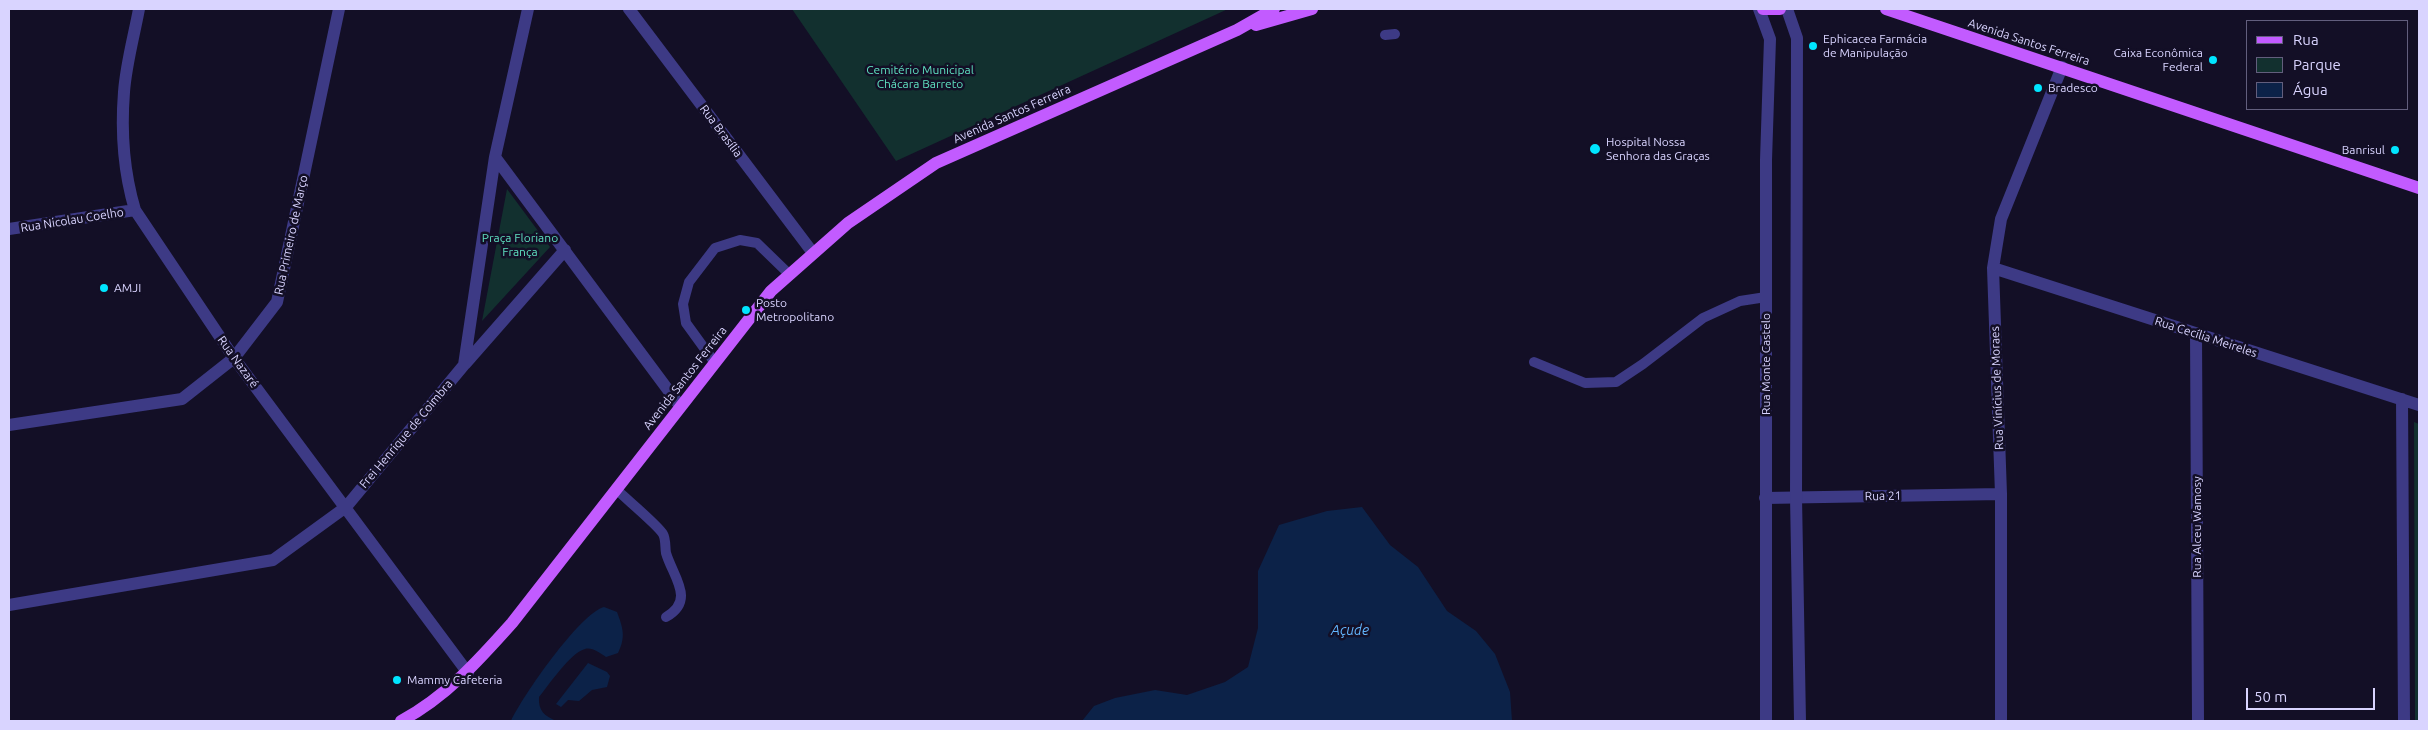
<!DOCTYPE html>
<html>
<head>
<meta charset="utf-8">
<style>
  body { margin:0 }
  #map { position:relative; width:2428px; height:730px; overflow:hidden; background:#130f26; font-family:Ubuntu,sans-serif }
  canvas { display:block }
  .frame { position:absolute; inset:0; border:10px solid #d9d4ff; pointer-events:none }
  .legend { position:absolute; left:2246px; top:20px; width:162px; height:90px; box-sizing:border-box; background:#130f26; border:1px solid #625e7d; margin:0; padding:6px 9px; list-style:none; font-size:15px; color:#d9d4ff }
  .legend li { display:flex; align-items:center; gap:10px; height:25px }
  .legend b { width:25px; border:1px solid #625e7d }
  .scale { position:absolute; left:2246px; top:688px; width:129px; height:22px; box-sizing:border-box; border:2px solid #d9d4ff; border-top:0; padding-left:6px; font-size:15px; line-height:18px; white-space:nowrap; color:#d9d4ff; -webkit-text-stroke:4px #130f26; paint-order:stroke }
</style>
</head>
<body>
<div id="map">
<canvas width="2428" height="730"></canvas>
<div class="frame"></div>
<ul class="legend">
<li><b style="height:6px;background:#c25bff"></b>Rua</li>
<li><b style="height:14px;background:#12302f"></b>Parque</li>
<li><b style="height:14px;background:#0c2248"></b>Água</li>
</ul>
<div class="scale">50 m</div>
</div>
<script>
const ctx = document.querySelector('canvas').getContext('2d');
ctx.lineJoin = 'round';
function fillPath(path, color) { ctx.fillStyle = color; ctx.fill(path, 'evenodd'); }
function trace(path, color, width, dash) { ctx.strokeStyle = color; ctx.lineWidth = width; ctx.lineCap = dash ? 'butt' : 'round'; ctx.setLineDash(dash || []); ctx.stroke(path); }
function drawText(font, color, halo, rows, align = 'center') {
  ctx.font = font + ' Ubuntu,sans-serif'; ctx.lineWidth = 5; ctx.setLineDash([]); ctx.textBaseline = 'middle'; ctx.strokeStyle = halo; ctx.fillStyle = color; for (const [text, x, y, turn = 0] of rows) {
    ctx.save(); ctx.translate(x, y); ctx.rotate((+turn || 0) * Math.PI / 180); ctx.textAlign = isNaN(turn) ? turn : align; if (halo) ctx.strokeText(text, 0, 0); ctx.fillText(text, 0, 0); ctx.restore();
  }
}
fillPath(new Path2D(`
  M792,9h436l-332,152z
  M507,189l43,58 -68,74z
  M2414,422l5,2v297h-4z`), '#12302f');
fillPath(new Path2D(`
  M1362,507l28,38 28,22 29,44 29,20 19,23 15,38 2,29h-430l12,-15 21,-8 40,-8 32,5 38,-13 23,-15 10,-39v-57l21,-46 48,-14z
  M604,607l13,5c6,16 9,25 1,41l-12,4c-6,-4 -14,-10 -21,-8 -14,3 -37,37 -46,48 -1,14 6,19 17,24h-45c11,-24 69,-108 93,-114z
  M588,663l19,9 3,4 -3,11 -15,3 -13,11 -11,-1 -7,7 -5,-3z`), '#0c2248');
trace(new Path2D(`
  M1385,35l10,-1
  M1534,362l51,21 31,-1 27,-18 60,-46 37,-17 26,-4
  M715,363l-29,-40 -3,-19 6,-22 26,-34 25,-8 17,3 32,31
  M616,489c9,9 43,37 47,45 3,5 2,14 3,19 7,24 30,47 0,64`), '#3d3a85', 10);
trace(new Path2D(`
  M139,9c-5,27 -13,55 -15,83 -3,38 0,81 11,118l99,148 234,315
  M629,9l184,244
  M495,157l185,249
  M9,229l126,-19
  M1993,268l426,137
  M2196,333l2,388
  M465,364l100,-114
  M2402,399l2,322
  M9,425l173,-26 52,-41 43,-56 62,-293
  M1765,498l236,-4
  M9,605l264,-45 73,-53 118,-142 31,-208 33,-148
  M2001,721v-227l-8,-226 8,-49 61,-152`), '#3d3a85', 12);
trace(new Path2D(`
  M1759,9l11,30 -4,121v561
  M1787,9l10,29 -1,459 4,224`), '#3d3a85', 12);
trace(new Path2D(`
  M1763,9h17
  M1886,9l533,179
  M1256,25l56,-16
  M401,721c45,-24 78,-61 111,-98l259,-332 77,-68 88,-60 301,-133 37,-21`), '#c25bff', 12);
for (const [x, y, r, color] of [
  [1813,46,5,"#00e5ff"],
  [2213,60,5,"#00e5ff"],
  [2038,88,5,"#00e5ff"],
  [1595,149,6,"#00e5ff"],
  [2395,150,5,"#00e5ff"],
  [104,288,5,"#00e5ff"],
  [746,310,5,"#00e5ff"],
  [397,680,5,"#00e5ff"]
]) { const dot = new Path2D(); dot.arc(x, y, r, 0, 2 * Math.PI); ctx.fillStyle = color; ctx.fill(dot); trace(dot, '#130f26', 2); }
drawText('12px', '#d9d4ff', '#130f26', [
  ["Ephicacea Farmácia",1823,39],
  ["de Manipulação",1823,53],
  ["Caixa Econômica",2203,53,"right"],
  ["Federal",2203,67,"right"],
  ["Bradesco",2048,88],
  ["Hospital Nossa",1606,142],
  ["Senhora das Graças",1606,156],
  ["Banrisul",2385,150,"right"],
  ["AMJI",114,288],
  ["Posto",756,303],
  ["Metropolitano",756,317],
  ["Mammy Cafeteria",407,680]
], 'left');
drawText('12px', '#d9d4ff', '#130f26', [
  ["Avenida Santos Ferreira",2029,42,18],
  ["Avenida Santos Ferreira",1012,114,-24],
  ["Rua Brasília",721,131,53],
  ["Rua Nicolau Coelho",72,220,-9],
  ["Rua Primeiro de Março",291,235,-78],
  ["Rua Cecília Meireles",2206,337,18],
  ["Rua Nazaré",238,362,54],
  ["Rua Monte Castelo",1766,364,-90],
  ["Avenida Santos Ferreira",685,378,-52],
  ["Rua Vinícius de Moraes",1997,388,-92],
  ["Frei Henrique de Coimbra",406,434,-50],
  ["Rua 21",1883,496,-1],
  ["Rua Alceu Wamosy",2197,527,-90]
]);
drawText('12px', '#5fe0c0', '#130f26', [
  ["Cemitério Municipal",920,70],
  ["Chácara Barreto",920,84],
  ["Praça Floriano",520,238],
  ["França",520,252]
]);
drawText('italic 14px', '#62b6ff', '#130f26', [
  ["Açude",1350,630]
]);
</script>
</body>
</html>
